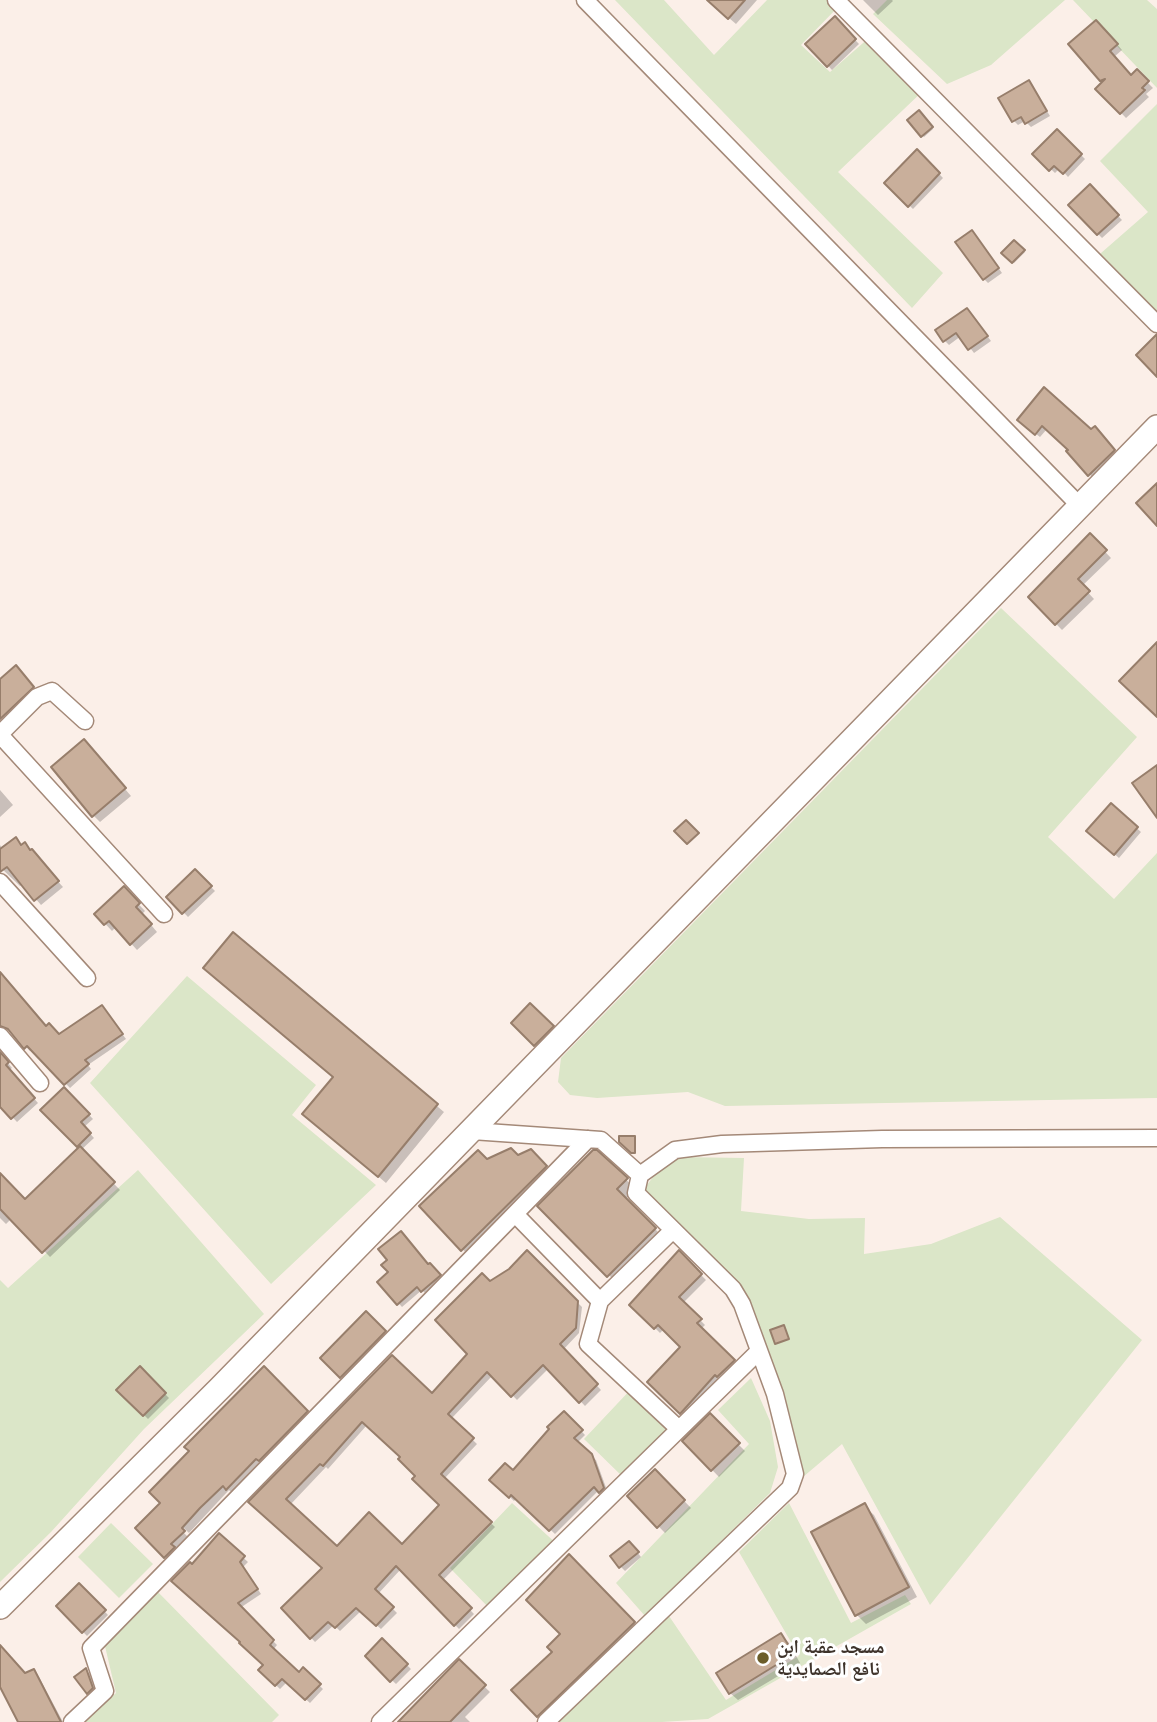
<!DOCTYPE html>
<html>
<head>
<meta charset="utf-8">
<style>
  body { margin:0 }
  canvas { display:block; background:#fbefe8 }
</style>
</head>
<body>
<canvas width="1157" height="1722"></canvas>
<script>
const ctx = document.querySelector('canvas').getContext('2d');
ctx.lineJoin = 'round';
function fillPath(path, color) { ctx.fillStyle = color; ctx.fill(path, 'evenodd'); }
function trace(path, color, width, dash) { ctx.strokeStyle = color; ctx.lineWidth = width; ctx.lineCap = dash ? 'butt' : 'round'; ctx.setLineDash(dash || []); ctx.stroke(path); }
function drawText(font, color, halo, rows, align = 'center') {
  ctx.font = font + ' "Roboto Serif","Noto Naskh Arabic",serif'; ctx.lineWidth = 6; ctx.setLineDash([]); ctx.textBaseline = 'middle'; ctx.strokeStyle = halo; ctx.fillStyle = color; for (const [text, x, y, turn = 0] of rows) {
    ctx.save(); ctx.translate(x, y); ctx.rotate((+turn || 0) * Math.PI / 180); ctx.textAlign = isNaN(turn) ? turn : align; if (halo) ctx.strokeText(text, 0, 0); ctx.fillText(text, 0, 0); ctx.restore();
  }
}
fillPath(new Path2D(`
  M615,0h49l50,55 53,-55h69l4,5 -39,40 29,27 41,-36 54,53 -87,83 105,101 -31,35z
  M887,0h178l-74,65 -44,19 -74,-70z
  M1073,0h74l10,9v79z
  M1157,104v220l-64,-64 55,-48 -48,-51z
  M1001,608l136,129 -89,100 66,62 43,-46v245l-432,8 -37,-14 -91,6 -27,-3 -12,-13 3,-24z
  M187,976l129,109 -24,30 84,70 -105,99 -181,-201z
  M680,1157l64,1 -3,53 68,8 56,-1 -1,36 67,-10 69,-27 142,123 -212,265 -88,-161 -52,44 5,-15 -53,-169 -69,-74 -29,-41 12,-16z
  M138,1170l126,144 -120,115 -93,103 -51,50v-302l8,8z
  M751,1378l19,43 8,46 -8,26 -125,123 -29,-33 133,-139 -31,-34z
  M633,1387l46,42 -53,51 -42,-41z
  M512,1503l47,43 -67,65 -42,-43z
  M789,1503l62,120 54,-28 6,9 -203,115 -46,3h-104l111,-106 57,84 73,-44 -60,-104z
  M111,1523l42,41 -34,34 -41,-41z
  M155,1589l124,126 -7,7h-187l31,-29 -12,-51z`), '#dbe6c8');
fillPath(new Path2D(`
  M708,0h49l-21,24z
  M863,0h29l1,1 -15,14z
  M835,19l24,25 -27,26 -24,-26z
  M1102,27l20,23 -8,7 17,20 6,-5 16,16 -7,6 3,3 -23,21 -28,-29 7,-7 -34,-37z
  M1029,82l21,34 -19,11 -6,-6 -7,4 -4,-4z
  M919,112l14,17 -9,8 -15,-16z
  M1057,131l28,28 -17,18 -8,-9 -5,5 -20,-19z
  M917,151l26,27 -30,31 -27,-26z
  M1089,186l33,34 -20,18 -32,-33z
  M976,236l26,37 -14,10 -4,-4z
  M1014,242l11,10 -11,11 -10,-10z
  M971,314l20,27 -17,12 -13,-17 -12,9 -4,-4z
  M1023,424l68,7 4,-2 23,26 -24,24 -25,-27 2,-2 -24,-21 -7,8z
  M1090,536l21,22 -29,28 12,13 -32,31 -32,-33z
  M22,674l18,21 -28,26 -12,-13v-28z
  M90,748l41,48 -31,26 -7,-7z
  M0,790l13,15 -13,12z
  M1111,805l30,27 -22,26 -31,-27z
  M24,844l39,43 -22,18 -18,-21 -3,2 -20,-19v-22l3,5z
  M195,871l20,20 -27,26 -19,-20z
  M124,889l21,22 -3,3 15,18 -20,18 -21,-23 -4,4 -16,-17z
  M233,935l211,177 -58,71 -74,-63 23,-42z
  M0,972l46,56 14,8 42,-29 24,32 -38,26 3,4 -21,19 -38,-39 -2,2 -30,-32z
  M530,1005l27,26 -18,18 -26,-26z
  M0,1053l12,15 -3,2 29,33 -21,19 -17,-18z
  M64,1089l29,30 -9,8 10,11 -13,12 39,40 -70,67 -38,-39 -6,6 -6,-6v-42l25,25 55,-53 -38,-38z
  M530,1151l24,25 -83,82 -50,-52 66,-45 31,-4z
  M596,1152l40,37 -11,10 39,39 -46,46 -79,-78z
  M527,1253l55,54 -3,26 -16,17 38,40 -16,16 -36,-38 -32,32 -24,-25 -42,44 26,25 -33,35 51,48 -53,54 32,33 -15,15 -58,-60 -23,25 19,19 -16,16 -20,-18 -21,20 -6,-6 -19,17 -32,-34 41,-40 -54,-47 122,-163 40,37 37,-41 21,-71 20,-13zM367,1425l35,32 39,48 -39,41 -65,3 -47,-44 36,-38 2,2z
  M679,1253l27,27 -23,23 22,22 -4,4 37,37 -52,51 -37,-35 34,-35 -19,-18 -4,4 -28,-28z
  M430,1265l14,15 -17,15 -5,-5 -20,17 -23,-25 11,-10z
  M366,1313l25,26 -43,44 -26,-25z
  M264,1368l48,50 -79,76 -4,-4 -40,43 -12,-12 -3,2 15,15 -18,24 -34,-34 25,-25z
  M140,1369l29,29 -21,21 -29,-29z
  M564,1413l21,22 -8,8 19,17 12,33 -3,2 -6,-5 -44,44 -38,-36 -3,3 -22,-21 21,-8z
  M710,1416l35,35 -26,26 -35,-36z
  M655,1471l36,37 -26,25 -36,-37z
  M864,1506l10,9 43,82 -51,27 -9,-9z
  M219,1536l29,26 -5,5 18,27 -21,14 37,37 -4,5 26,25 4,-5 20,19 -13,14 -23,-21 -7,7 -20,-19 5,-5 -73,-99z
  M633,1547l8,10 -16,14 -4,-4z
  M569,1557l70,71 -96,93 -29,-31 40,-38 8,-18z
  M79,1585l29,30 -21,21 -29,-30z
  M781,1635l8,8 11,20 -62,37 -8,-7z
  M382,1641l29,28 -15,15 -29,-28z
  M0,1648l25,27 8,-4 6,6 24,45h-43l-20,-35z
  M459,1662l31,30 -25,25 5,5h-60z
  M86,1670l4,4 6,19 -4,4 -4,-4z`), '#0003');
const building = new Path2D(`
  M707,0h38l-17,19z
  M835,16l21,23 -29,28 -22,-23z
  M1096,20l22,24 -8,7 21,24 6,-6 12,12 -7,7 3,2 -25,24 -25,-25 10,-10 -5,2 -32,-37z
  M1029,80l18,31 -22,13 -4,-7 -9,5 -14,-24z
  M919,110l14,17 -12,10 -14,-17z
  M1057,129l25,25 -19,20 -9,-8 -5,5 -17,-17z
  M917,149l23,24 -32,34 -24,-24z
  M1090,184l29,31 -22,20 -29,-30z
  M972,230l27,38 -16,12 -28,-38z
  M1014,240l11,10 -13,13 -11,-10z
  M967,308l21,28 -20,14 -12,-17 -13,9 -8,-12z
  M1157,334v43l-21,-22z
  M1044,387l47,42 4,-3 20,24 -27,26 -22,-25 2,-1 -26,-24 -7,9 -18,-15z
  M1157,483v43l-21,-23z
  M1090,533l17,17 -29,29 12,12 -35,34 -27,-28z
  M1157,642v75l-38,-36z
  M16,665l18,22 -34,32v-40z
  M84,739l42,49 -34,29 -41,-50z
  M1157,765v53l-25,-35z
  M1111,803l27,24 -24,28 -28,-24z
  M686,820l13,13 -12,11 -13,-13z
  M16,837l5,8 4,-3 5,8 2,-1 27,32 -25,20 -27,-34 -7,5v-23z
  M195,869l17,17 -30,28 -16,-17z
  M124,886l16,17 -4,4 16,17 -22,21 -21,-24 -5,4 -10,-11z
  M233,932l205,172 -60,73 -76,-63 31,-37 -130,-109z
  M0,972l46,54 3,-3 10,11 43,-29 21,29 -38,26 4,4 -25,21 -37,-39 -3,3 -16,-20 -8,-3z
  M530,1003l24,23 -20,20 -23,-23z
  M0,1052l9,10 -3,3 29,33 -24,21 -11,-12z
  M64,1087l26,27 -9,8 10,11 -14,14 -37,-37z
  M619,1136h16v17h-4l-12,-11z
  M80,1146l35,36 -73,71 -42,-44v-36l25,26z
  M511,1148l7,7 13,-6 16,17 -86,85 -42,-45 59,-56 9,9z
  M593,1150h4l31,28 -11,11 39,39 -49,49 -70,-71z
  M401,1231l27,33 2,-1 11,12 -20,17 -4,-5 -20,18 -20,-23 11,-10 -7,-7 6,-5 -9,-11z
  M527,1250l51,51 -2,27 -16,16 38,40 -19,19 -36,-38 -32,32 -24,-25 -39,42 26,24 -33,36 51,48 -53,53 33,33 -18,18 -58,-60 -21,23 19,18 -18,19 -20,-18 -21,20 -7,-6 -18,17 -29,-31 41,-40 -74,-66 144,-147 40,38 35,-39 -32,-34 47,-47 8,8 19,-12zM362,1422l38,35 -2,2 17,17 -3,3 27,26 -37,39 -33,-32 -32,34 -51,-47 34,-35 3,2z
  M679,1250l23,24 -23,23 23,22 -5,4 38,37 -18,17 -2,-2 -35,39 -33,-32 33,-35 -22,-22 -4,4 -25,-24z
  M366,1311l20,20 -46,47 -20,-20z
  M784,1325l5,14 -14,5 -5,-14z
  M140,1366l26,27 -23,23 -27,-26z
  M264,1366l44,45 -49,50 -3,-2 -30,31 -3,-4 -23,22 -18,20 3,3 -14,13 4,3 -11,11 -29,-30 25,-25 -11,-11 40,-41 -5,-4z
  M564,1411l19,19 -9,8 18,16 12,34 -5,5 -5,-6 -45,44 -38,-36 -2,3 -20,-18 16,-17 8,7 36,-41 -2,-2z
  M710,1413l30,30 -29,28 -29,-30z
  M655,1469l30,31 -28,28 -30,-32z
  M865,1503l44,84 -54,29 -44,-84z
  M219,1533l26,23 -5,6 18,27 -20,14 36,37 -4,5 29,27 4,-5 18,17 -16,16 -23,-21 -7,7 -17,-16 5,-5 -24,-22 1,-1 -69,-61 19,-19 2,2z
  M629,1541l10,11 -20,16 -9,-12z
  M569,1554l66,68 -98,95 -26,-27 41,-38 -5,-5 13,-13 -34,-34z
  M79,1583l27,27 -24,23 -26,-27z
  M781,1633l13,21 -65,40 -13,-21z
  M382,1638l26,26 -18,18 -25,-26z
  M0,1645l25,28 9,-4 27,53h-43l-18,-35z
  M459,1659l27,26 -36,37h-52z
  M86,1668l7,20 -6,6 -13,-17z`);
fillPath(building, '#c9af9b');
trace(building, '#977e6b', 2);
const street = new Path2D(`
  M585,0l495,506
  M836,0l321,324
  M0,734l37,-37 15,-6 33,30
  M0,735l164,179
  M0,882l87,96
  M0,1036l40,47
  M472,1131l129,9 39,35 -4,18 97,96 9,15 33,90 20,80 -5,14 -244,234
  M640,1175l35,-25 47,-6 160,-5 275,-1
  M515,1214l85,87
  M673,1230l-73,71 -12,43 91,85
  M72,1722l33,-31 -14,-43 497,-509
  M380,1722l379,-371`);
const secondary = new Path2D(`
  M0,1607l220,-219 937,-961`);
trace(street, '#a48978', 19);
trace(secondary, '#a48978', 26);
trace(street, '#fff', 16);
trace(secondary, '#fff', 23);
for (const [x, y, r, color] of [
  [763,1658,7,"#6b5d2a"]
]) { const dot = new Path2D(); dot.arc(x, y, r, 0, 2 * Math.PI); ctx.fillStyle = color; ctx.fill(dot); trace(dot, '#fff', 2.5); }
drawText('bold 19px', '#3e332b', '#fff', [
  ["مسجد عقبة ابن",777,1647],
  ["نافع الصمايدية",777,1669]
], 'left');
</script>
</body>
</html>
